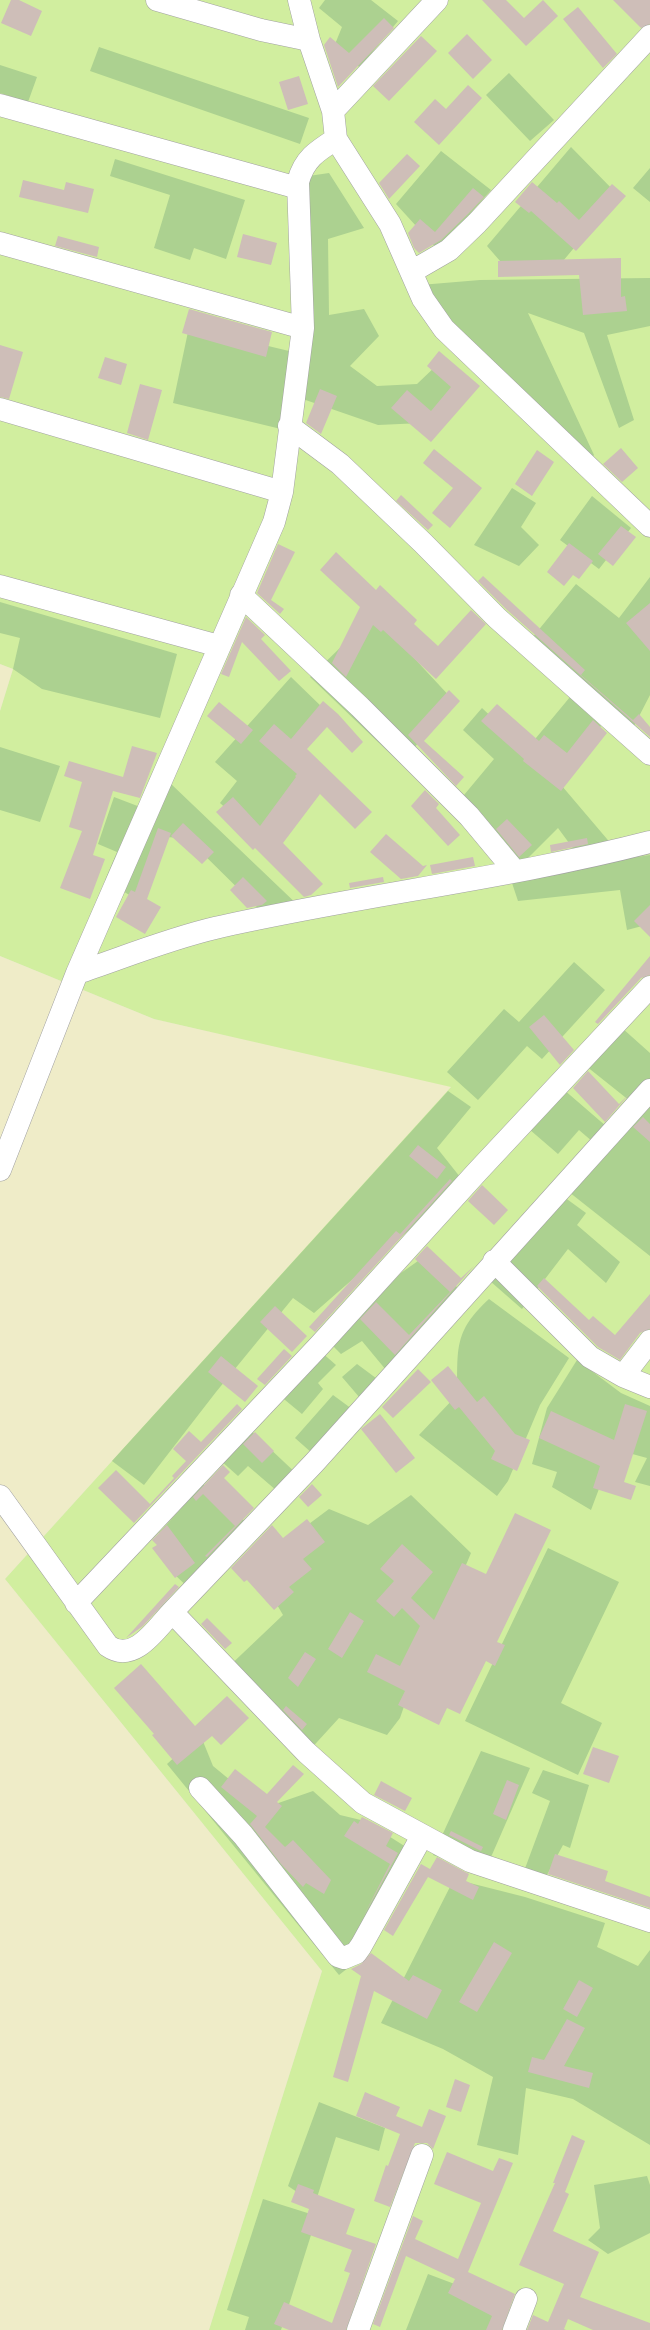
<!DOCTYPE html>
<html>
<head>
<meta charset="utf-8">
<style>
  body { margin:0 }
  canvas { display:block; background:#eee7df }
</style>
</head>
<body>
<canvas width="650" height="2330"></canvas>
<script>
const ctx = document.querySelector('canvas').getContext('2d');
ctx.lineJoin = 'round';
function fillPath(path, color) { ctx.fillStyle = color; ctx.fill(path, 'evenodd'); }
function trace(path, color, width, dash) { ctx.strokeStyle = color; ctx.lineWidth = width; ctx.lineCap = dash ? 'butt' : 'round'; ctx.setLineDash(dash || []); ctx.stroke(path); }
fillPath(new Path2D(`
  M0,664l13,5 -13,42z
  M0,956l154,63 298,67 -447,493 317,392 -113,359h-209z`), '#efecc8');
fillPath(new Path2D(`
  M0,0h650v2330h-441l113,-359 -317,-392 446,-492 -297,-68 -154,-63v-245l13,-42 -13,-5z`), '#d1ee9f');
fillPath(new Path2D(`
  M325,0h46l27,21 -38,46 -29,-13 11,-27 -23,-19z
  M99,47l210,71 -9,26 -210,-73z
  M0,65l37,12 -9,25 -28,-9z
  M509,73l45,47 -24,21 -44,-46z
  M571,147l47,48 -60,72 -51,2 -20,-23z
  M441,151l50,39 -53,60 -42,-46z
  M115,159l130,41 -19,59 -32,-11 -4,12 -36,-12 16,-53 -60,-19z
  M650,168v34l-17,-14z
  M329,173l35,55 -36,11 1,76 35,-6 15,27 -29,30 27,20 40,-2 21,-20 23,18 -17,40 -66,3 -84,-29 1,-218z
  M650,278v48l-43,9 27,85 -15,8 -35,-95 -56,-20 66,142 -11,14 -163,-184 60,-5z
  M189,327l100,24 -8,78 -108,-26z
  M512,488l24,15 -15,24 18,18 -20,21 -45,-21z
  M592,496l39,32 -32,41 -39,-29z
  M650,577v118l-17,33 -101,-90 44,-54 43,34z
  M0,602l177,52 -17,64 -118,-29 -29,-20 7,-31 -20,-5z
  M374,615l79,85 -52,64 -91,-87z
  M291,677l34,33 -38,40 26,21 -57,64 -36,-32 17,-22 -22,-19z
  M570,697l31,29 -45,53 68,80 26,-4v69l-23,6 -7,-40 -102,11 -7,-21 75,-14 -28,-38 -36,36 -68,-57 40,-48 -31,-29 19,-22 44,42z
  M0,747l60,19 -20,56 -40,-12z
  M170,783l133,127 -31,12 -85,-84 -24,-1 -24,64 -34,-21 12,-28 -19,-8 16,-47 34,13z
  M574,962l31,28 -63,69 -15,-13 -49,54 -31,-28 57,-63 15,13z
  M622,1028l28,25v36l-15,16 -49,-39z
  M563,1089l51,44 -14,15 -21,-18 -21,24 -29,-25z
  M448,1091l23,16 -34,41 27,34 -150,131 -21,-15 -77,94 -72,93 -32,-24z
  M650,1102v154l-81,-64z
  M564,1197l22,16 -9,12 43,37 -14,21 -38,-34 -46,60 -32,-28z
  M425,1256l35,34 -69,86 -29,-35 -21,13 -9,-9 69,-72z
  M489,1299l80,59 -29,47 -32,76 -11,15 -78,-61 38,-40c1,-46 -4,-63 32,-96z
  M320,1351l16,14 -18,18 5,6 -21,25 -23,-19z
  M577,1360l44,33 29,13v80l-15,-4 12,-24 -33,-9 -23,61 -39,-23 5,-15 -25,-8 15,-56z
  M357,1364l31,23 -67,74 -26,-23 38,-43 19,14 8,-11 -18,-21z
  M249,1429l51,48 -16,20 -36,-31 -10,10 -18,-16z
  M203,1484l44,39 -56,67 -17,-16 13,-11 -28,-30z
  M411,1495l60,58 -21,50 -28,51 -22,64 -13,17 -48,-17 -32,35 -85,-80 61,-58 -29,-50 75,-56 39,16z
  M548,1548l71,34 -58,121 41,20 -24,52 -113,-54z
  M200,1734l13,32 51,42 49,-17 27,24 25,6 52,33 -55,103 -23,18 -172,-211z
  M481,1751l49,17 -46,105 -51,-18z
  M543,1770l46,15 -19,63 -7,-3 -22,41 -21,-4 30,-81 -18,-8z
  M454,1879l71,18 80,26 -8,24 41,19 12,-16v195l-77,-46 -47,-11 -8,67 -41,-10 16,-68 -50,-28 -62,-26z
  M319,2102l66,26 -6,23 -43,-14 -21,67 -27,-18z
  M647,2176l3,9v48l-42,21 -20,-14 12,-12 -6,-43z
  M263,2199l54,17 -36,114h-36l4,-13 -22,-7z
  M428,2274l77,29 -11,27h-88z`), '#acd190');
fillPath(new Path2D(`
  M11,0h8l23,11 -11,25 -30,-13z
  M482,0h24l18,18 19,-18 15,16 -32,30z
  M613,0h37v24l-9,4z
  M578,7l39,47 -14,14 -40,-49z
  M384,18l10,10 -56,59 -14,-42 6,-8 19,16z
  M467,34l25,26 -19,19 -25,-26z
  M421,36l16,15 -48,50 -16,-15z
  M299,76l9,28 -20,6 -9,-28z
  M468,85l14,13 -43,47 -25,-23 21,-23 11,10z
  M407,154l13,12 -31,33 -10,-16z
  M23,180l41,10 2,-8 28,7 -6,24 -69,-16z
  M532,182l25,21 2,-2 20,19 33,-36 14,12 -50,55 -45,-40 -2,2 -14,-11z
  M473,188l11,9 -16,17 -27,26 -22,13 -5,-5 -6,-15 12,-14 15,13z
  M243,234l34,9 -6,22 -34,-8z
  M58,236l41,11 -2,10 -42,-11z
  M621,258v39l4,-1 2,15 -44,4 -4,-40 -81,2v-16z
  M189,309l83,23 -6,25 -84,-24z
  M0,345l23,7 -14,47 -9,-2z
  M439,351l41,35 -49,56 -40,-34 16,-18 24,21 20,-24 -24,-21z
  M105,357l22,7 -6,21 -23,-7z
  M140,384l22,6 -14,50 -21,-7z
  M320,389l17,7 -16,38 -15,-11z
  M621,448l17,20 -16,14 -19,-18z
  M434,449l48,39 -32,40 -18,-15 21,-25 -30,-25z
  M537,450l17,12 -22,34 -17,-12z
  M401,495l32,30 -5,5 -32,-29z
  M621,526l15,11 -23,29 -15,-12z
  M569,543l24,18 -14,18 -6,-4 -9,11 -17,-14z
  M278,544l17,8 -24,48 13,9 -4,5 -23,-21z
  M336,552l40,38 4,-5 37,35 -3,4 24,22 33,-36 15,14 -50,55 -53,-49 -2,2 -8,-7 -27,52 -14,-14 28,-56 -40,-37z
  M483,576l102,94 -4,5 52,45 6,-6 11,13v10l-144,-128 -28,-28z
  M650,603v48l-24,-28z
  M246,617l19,18 -4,4 30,32 -12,10 -37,-39 -13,35 -8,-3z
  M449,690l11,11 -36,40 40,36 -8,9 -48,-51z
  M323,701l15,13 25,28 -11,11 -25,-26 -20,22 65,63 -17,17 -35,-35 -37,49 40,41 -12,11 -7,2 -49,-49 -2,2 -37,-38 17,-15 27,29 36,-49 -1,-1 2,-2 -38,-33 15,-17 17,15z
  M219,702l34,28 -12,14 -34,-28z
  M497,704l42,37 5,-6 23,18 26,-33 14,13 -46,58 -38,-30 1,-2 -43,-38z
  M132,746l25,7 -17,45 -27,-7 -20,64 12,4 -15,40 -30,-11 22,-57 -13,-4 13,-45 -18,-6 5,-15 54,16z
  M425,790l14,14 -3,4 24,27 -12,11 -37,-40z
  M507,819l25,26 -13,12 -23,-28z
  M183,823l31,29 -12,12 -31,-28z
  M158,828l13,5 -24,66 14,8 -16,27 -29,-17 15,-27 4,2z
  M386,834l37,32 4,-1 -9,11 -17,3 -31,-27z
  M587,838l1,6 -37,8 -1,-7z
  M473,857l2,9 -43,8 -2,-9z
  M243,877l24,24 -5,4 -15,3 -17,-18z
  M383,877l1,5 -34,6 -1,-5z
  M650,905v32l-16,-16z
  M650,956v19l-9,3 -43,46 -3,-2z
  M544,1015l30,35 -14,15 -31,-38z
  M588,1071l31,33 11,-11 -25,29 -32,-34z
  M643,1117l7,7v18l-17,-15z
  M418,1145l28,22 -9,12 -28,-23z
  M450,1179l2,2 -137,151 -6,-5 87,-96 4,3z
  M482,1185l26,25 -14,15 -26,-24z
  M427,1246l34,32 13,-12 -79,89 -35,-36 16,-17 33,33 41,-43 -35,-33z
  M544,1278l45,42 4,-4 22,19 35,-41v35l-10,4 -20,27 -22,-13 -61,-61z
  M275,1306l32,30 -15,16 -32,-30z
  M284,1349l8,7 -27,29 -8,-6z
  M221,1356l37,30 -13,16 -37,-30z
  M448,1366l29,36 7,-6 31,38 15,6 -13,31 -26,-12 4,-8 -36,-44 -4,3 -24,-30z
  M418,1369l13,13 -38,36 -11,-11z
  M237,1404l5,5 -108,114 -36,-35 18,-18 34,34 24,-26 -2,-2 14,-15 -13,-12 16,-18 12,11z
  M625,1404l22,7 -23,71 12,4 -5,14 -38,-12 7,-22 -61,-28 12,-27 63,29z
  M380,1414l35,44 -19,15 -35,-44z
  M255,1432l19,19 -12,12 -19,-19z
  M223,1465l7,7 -6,6 30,30 -47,49 -2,-1 30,-30 -32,-32 -7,7 -3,-4z
  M312,1484l10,11 -14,12 -9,-10z
  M515,1513l36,17 -54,112 8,3 -10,21 -9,-5 -26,53 -13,-6 -8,17 -41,-20 7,-14 -38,-19 9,-18 24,12 20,-40 -18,-18 -8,9 -18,-16 18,-20 -14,-12 22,-25 31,28 -22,26 23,22 28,-57 24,11z
  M307,1519l18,23 -22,17 9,10 -23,18 5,5 -20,18 -27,-30 -3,2 -13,-14 41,-43 11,13z
  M167,1525l28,38 -20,15 -23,-30 5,-3 -5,-5z
  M175,1584l4,3 -36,39 -17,12z
  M350,1612l14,9 -22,37 -14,-9z
  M207,1618l25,25 -7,6 -24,-25z
  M305,1652l11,7 -18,28 -10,-9z
  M141,1664l54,62 32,-30 22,22 -28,27 -9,-9 -35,29 -25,-30 2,-1 -40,-46z
  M286,1706l21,18 -5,6 -19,-20z
  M593,1747l26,9 -10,27 -26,-9z
  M293,1765l11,9 -27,28 5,4 -17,21 20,20 8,-7 38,40 -7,14 -18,-11 -3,4 -22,-23 -31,-40 7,-8 -36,-29 14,-18 32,25z
  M507,1780l12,5 -13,35 -13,-6z
  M381,1781l31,17 -7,13 -31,-16z
  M362,1817l31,16 -7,13 12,7 -35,64 27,-53 -46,-28 10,-15 4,3z
  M451,1831l32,16 -2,4 -32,-16z
  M555,1854l53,17 -3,10 45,16v11l-102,-34z
  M437,1857l32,17 -3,7 13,6 -6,13 -45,-23 -35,59 -9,-6 37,-66 9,5z
  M494,1942l18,11 -35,59 -18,-10z
  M371,1953l38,28 4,-6 29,15 -15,29 -53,-28 -26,91 -15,-5 28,-101 -10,-7 10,-5z
  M579,1980l14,8 -16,29 -14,-8z
  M567,2019l18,9 -21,38 29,7 -4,15 -61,-16 4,-15 12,3z
  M455,2079l15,6 -9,27 -15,-5z
  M365,2092l35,15 -4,9 26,11 7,-18 17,7 -13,33 -6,-6h-12l-25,64 -16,-6 12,-36 2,1 12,-32 -44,-18z
  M572,2135l13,6 -20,51 4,2 -16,37 46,21 -19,45 70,26v7h-57l-25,-11 -4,10 2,1h-39l6,-15 15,7 16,-38 -45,-19 36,-82h-2z
  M447,2152l46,19 6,-13 14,5 -45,109 47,22 -13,36h-16l6,-14 -44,-23 7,-14 -49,-23 -26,71 -7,-3 40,-108 10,5 -8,18 43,20 23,-56 -47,-19z
  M298,2184l16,6 -1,3 42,16 -9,25 30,10 -30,86h-57l-15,-6 10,-22 48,21 18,-50 -6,-2 8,-21 -51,-18 8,-23 -18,-7z`), '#cebeb8');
const minor = new Path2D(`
  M157,0l104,30 48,10
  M0,105l298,83
  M333,111l104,-111
  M336,139l54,85 33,75 21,30 206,197
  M0,243l303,85
  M411,272l38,-22 28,-27 173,-187
  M0,409l282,83
  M289,426l51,38 83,79 74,75 153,136
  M0,586l219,60
  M241,595l119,112 109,109 45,54
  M77,973l197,-451 8,-30 21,-164 -5,-146c6,-23 19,-31 38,-43l-3,-28 -24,-71 -10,-40
  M0,1170l77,-197c45,-15 91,-34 138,-45 144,-33 292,-49 435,-86
  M494,1261l96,96 33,19
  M650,1341l-27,35 27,11
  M0,1496l108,150c26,18 48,-17 64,-34l134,140 57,51 107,58 180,60
  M76,1603l243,-257 158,-174 173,-185
  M172,1612l142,-149 336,-373
  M200,1788l43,47 95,121 6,2 12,-5 5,-7 61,-110
  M358,2330l64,-175
  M514,2330l12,-31`);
trace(minor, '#a2a2a2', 23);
trace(minor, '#fff', 22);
</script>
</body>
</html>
